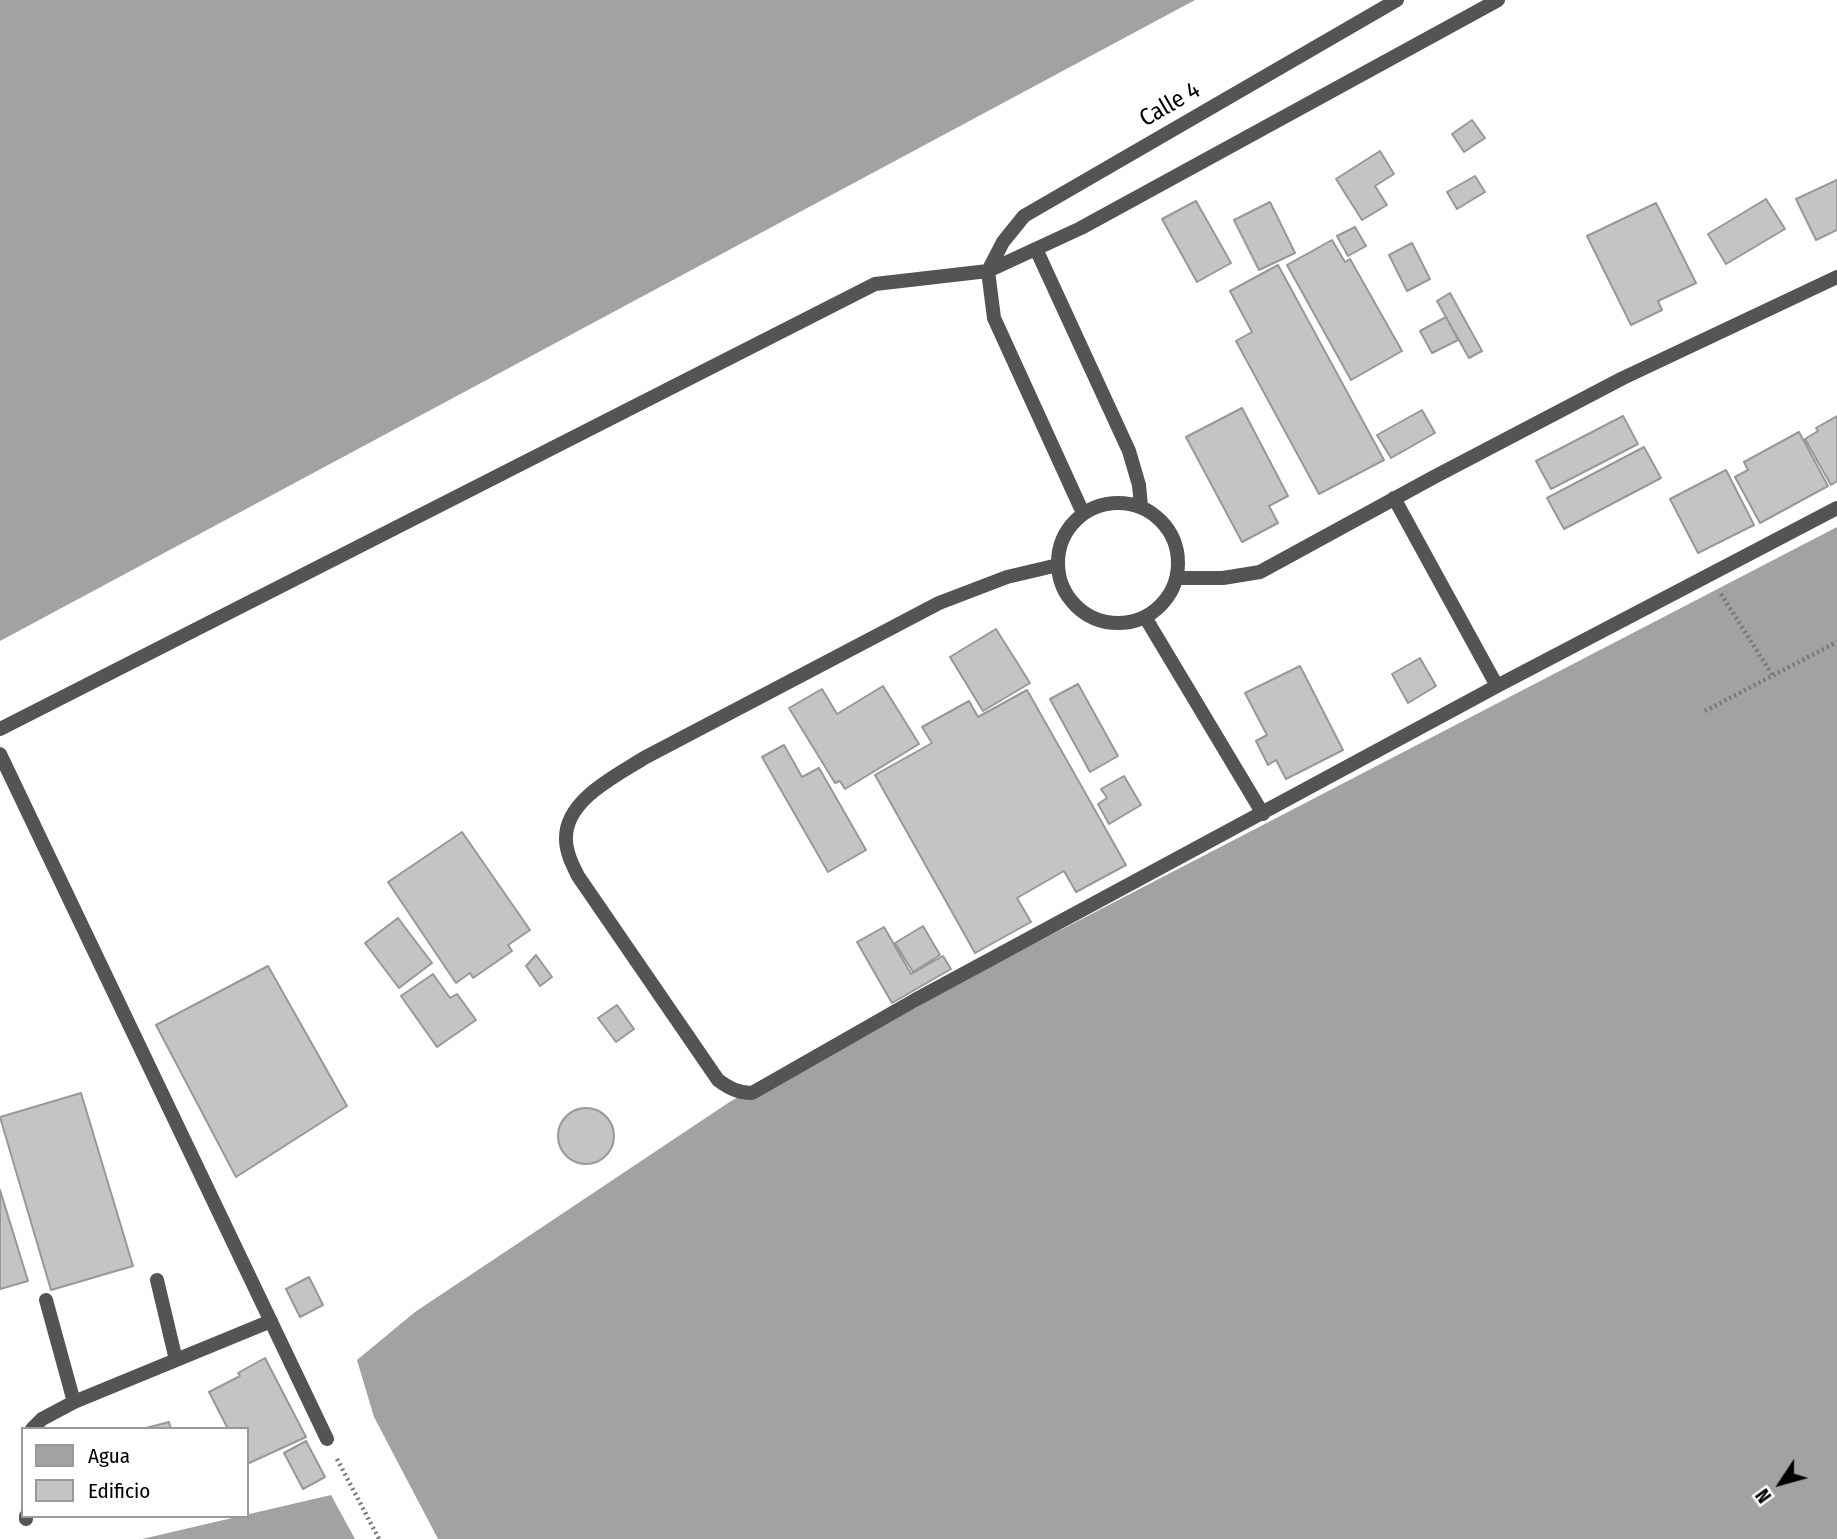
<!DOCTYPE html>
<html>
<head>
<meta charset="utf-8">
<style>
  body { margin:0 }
  #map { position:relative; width:1837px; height:1539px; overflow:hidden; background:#fff; font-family:"Fira Sans Condensed",sans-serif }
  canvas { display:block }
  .legend { position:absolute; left:21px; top:1427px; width:228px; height:91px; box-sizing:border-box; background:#fff; border:2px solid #999; margin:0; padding:9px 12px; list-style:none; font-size:21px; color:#000 }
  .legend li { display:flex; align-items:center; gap:14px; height:35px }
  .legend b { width:35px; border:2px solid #999 }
  .north { position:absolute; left:1746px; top:1448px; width:70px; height:70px; -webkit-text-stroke:5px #fff; paint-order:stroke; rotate:234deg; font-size:19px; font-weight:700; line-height:28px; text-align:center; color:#000 }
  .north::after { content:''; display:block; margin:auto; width:24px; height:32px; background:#000; clip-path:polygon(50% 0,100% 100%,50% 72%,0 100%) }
</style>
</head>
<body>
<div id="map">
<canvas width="1837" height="1539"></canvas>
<ul class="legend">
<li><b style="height:19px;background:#a2a2a2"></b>Agua</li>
<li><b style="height:19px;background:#c4c4c4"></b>Edificio</li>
</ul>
<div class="north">N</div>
</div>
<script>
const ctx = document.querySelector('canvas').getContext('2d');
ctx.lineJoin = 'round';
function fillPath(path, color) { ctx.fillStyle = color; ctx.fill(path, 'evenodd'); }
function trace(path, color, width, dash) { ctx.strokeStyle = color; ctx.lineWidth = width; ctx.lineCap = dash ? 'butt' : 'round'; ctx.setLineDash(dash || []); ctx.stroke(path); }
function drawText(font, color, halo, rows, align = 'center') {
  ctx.font = font + ' "Fira Sans Condensed",sans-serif'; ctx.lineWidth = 5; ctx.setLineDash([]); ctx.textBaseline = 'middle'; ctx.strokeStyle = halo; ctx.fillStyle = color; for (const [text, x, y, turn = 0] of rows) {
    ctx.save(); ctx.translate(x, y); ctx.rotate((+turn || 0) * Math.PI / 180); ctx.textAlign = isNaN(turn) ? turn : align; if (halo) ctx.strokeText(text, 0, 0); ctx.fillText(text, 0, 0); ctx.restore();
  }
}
fillPath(new Path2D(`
  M0,0h1195l-1195,641z
  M1837,527v1012h-1399l-64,-122 -17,-57 58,-48 316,-211z
  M331,1495l24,44h-213z`), '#a2a2a2');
const building = new Path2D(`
  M1472,120l13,18 -21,14 -12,-18z
  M1380,151l14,23 -19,12 12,19 -25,15 -26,-41z
  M1475,176l10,16 -28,17 -10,-17z
  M1837,180v50l-21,10 -20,-41z
  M1766,199l19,30 -59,35 -18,-30z
  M1196,201l35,62 -34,19 -35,-63z
  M1270,202l25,51 -36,17 -25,-50z
  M1656,203l40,80 -38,18 4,9 -31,15 -44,-89z
  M1355,227l11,19 -18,10 -11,-20z
  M1332,240l13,22 5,-3 52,92 -51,29 -64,-115z
  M1412,243l18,36 -23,12 -18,-36z
  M1278,265l106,195 -65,34 -83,-153 16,-9 -22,-41z
  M1450,293l32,58 -13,7 -32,-57z
  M1446,317l12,23 -26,13 -12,-22z
  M1242,408l46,88 -19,10 9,17 -36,19 -56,-105z
  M1422,410l13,23 -44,25 -14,-23z
  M1623,416l15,28 -87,45 -15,-28z
  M1837,416v65l-6,4 -26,-46 13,-8 -2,-3z
  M1799,432l29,54 -68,37 -25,-46 13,-7 -4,-8z
  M1644,447l17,31 -97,51 -17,-31z
  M1726,470l28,55 -56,28 -28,-54z
  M996,629l34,54 -47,28 -33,-54z
  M1420,658l16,28 -28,17 -16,-29z
  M1300,666l43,84 -57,29 -10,-19 -8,5 -12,-24 11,-6 -22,-42z
  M1078,684l40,72 -28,16 -40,-73z
  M883,686l36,58 -74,45 -5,-8 -5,2 -46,-75 33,-19 15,25z
  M1027,690l99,175 -50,27 -12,-21 -47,27 14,24 -56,31 -100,-178 57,-32 -10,-16 47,-26 9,16z
  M784,745l18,32 17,-9 47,82 -38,22 -66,-115z
  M1124,776l17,29 -32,19 -11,-20 9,-6 -6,-9z
  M462,832l68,98 -22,15 4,6 -39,27 -3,-5 -14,10 -68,-101z
  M398,918l34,45 -33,25 -34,-45z
  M923,926l17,29 -27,17 -18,-29z
  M884,927l27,47 32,-18 8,13 -59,34 -35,-61z
  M536,955l16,22 -12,9 -14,-20z
  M268,966l79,140 -111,71 -80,-152z
  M433,974l17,24 7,-4 19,26 -39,27 -36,-51z
  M617,1005l17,24 -18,13 -18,-24z
  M81,1093l52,173 -82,24 -51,-173z
  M558 1136a28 28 0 1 1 56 0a28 28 0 1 1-56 0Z
  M0,1190l28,91 -28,8z
  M309,1277l14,28 -23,12 -14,-28z
  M265,1358l41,79 -59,27v-35h-19l-19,-37 31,-16 -2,-3z
  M169,1422l2,7h-29z
  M306,1441l19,36 -22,12 -19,-36z`);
fillPath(building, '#c4c4c4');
trace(building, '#989898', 2);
trace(new Path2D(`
  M1721,594l52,82
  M1705,711l132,-69
  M337,1459l42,80`), '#767676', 4.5, [2, 3.5]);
trace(new Path2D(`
  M1036,249l93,202 10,34 2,21
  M1394,498l103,188 340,-178
  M1058 563a60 60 0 1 1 120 0a60 60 0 1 1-120 0Z
  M1083,513l-89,-195 -6,-47 15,-29 21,-26 373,-216
  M1058,565l-51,12 -68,26 -295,155c-28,18 -79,42 -78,81 0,13 6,25 12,37l140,204c11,8 20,13 34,13l163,-93 582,-314
  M1177,578h46l37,-6 174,-95 189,-99 214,-101
  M1145,617l118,197
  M0,729l875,-445 113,-13 93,-43 417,-228
  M0,754l327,685
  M157,1280l19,80
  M46,1300l28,102
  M32,1429l10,-10 32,-17 197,-81
  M26,1516v3`), '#545454', 14);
drawText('24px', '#000', '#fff', [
  ["Calle 4",1170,105,-30]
]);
</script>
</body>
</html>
